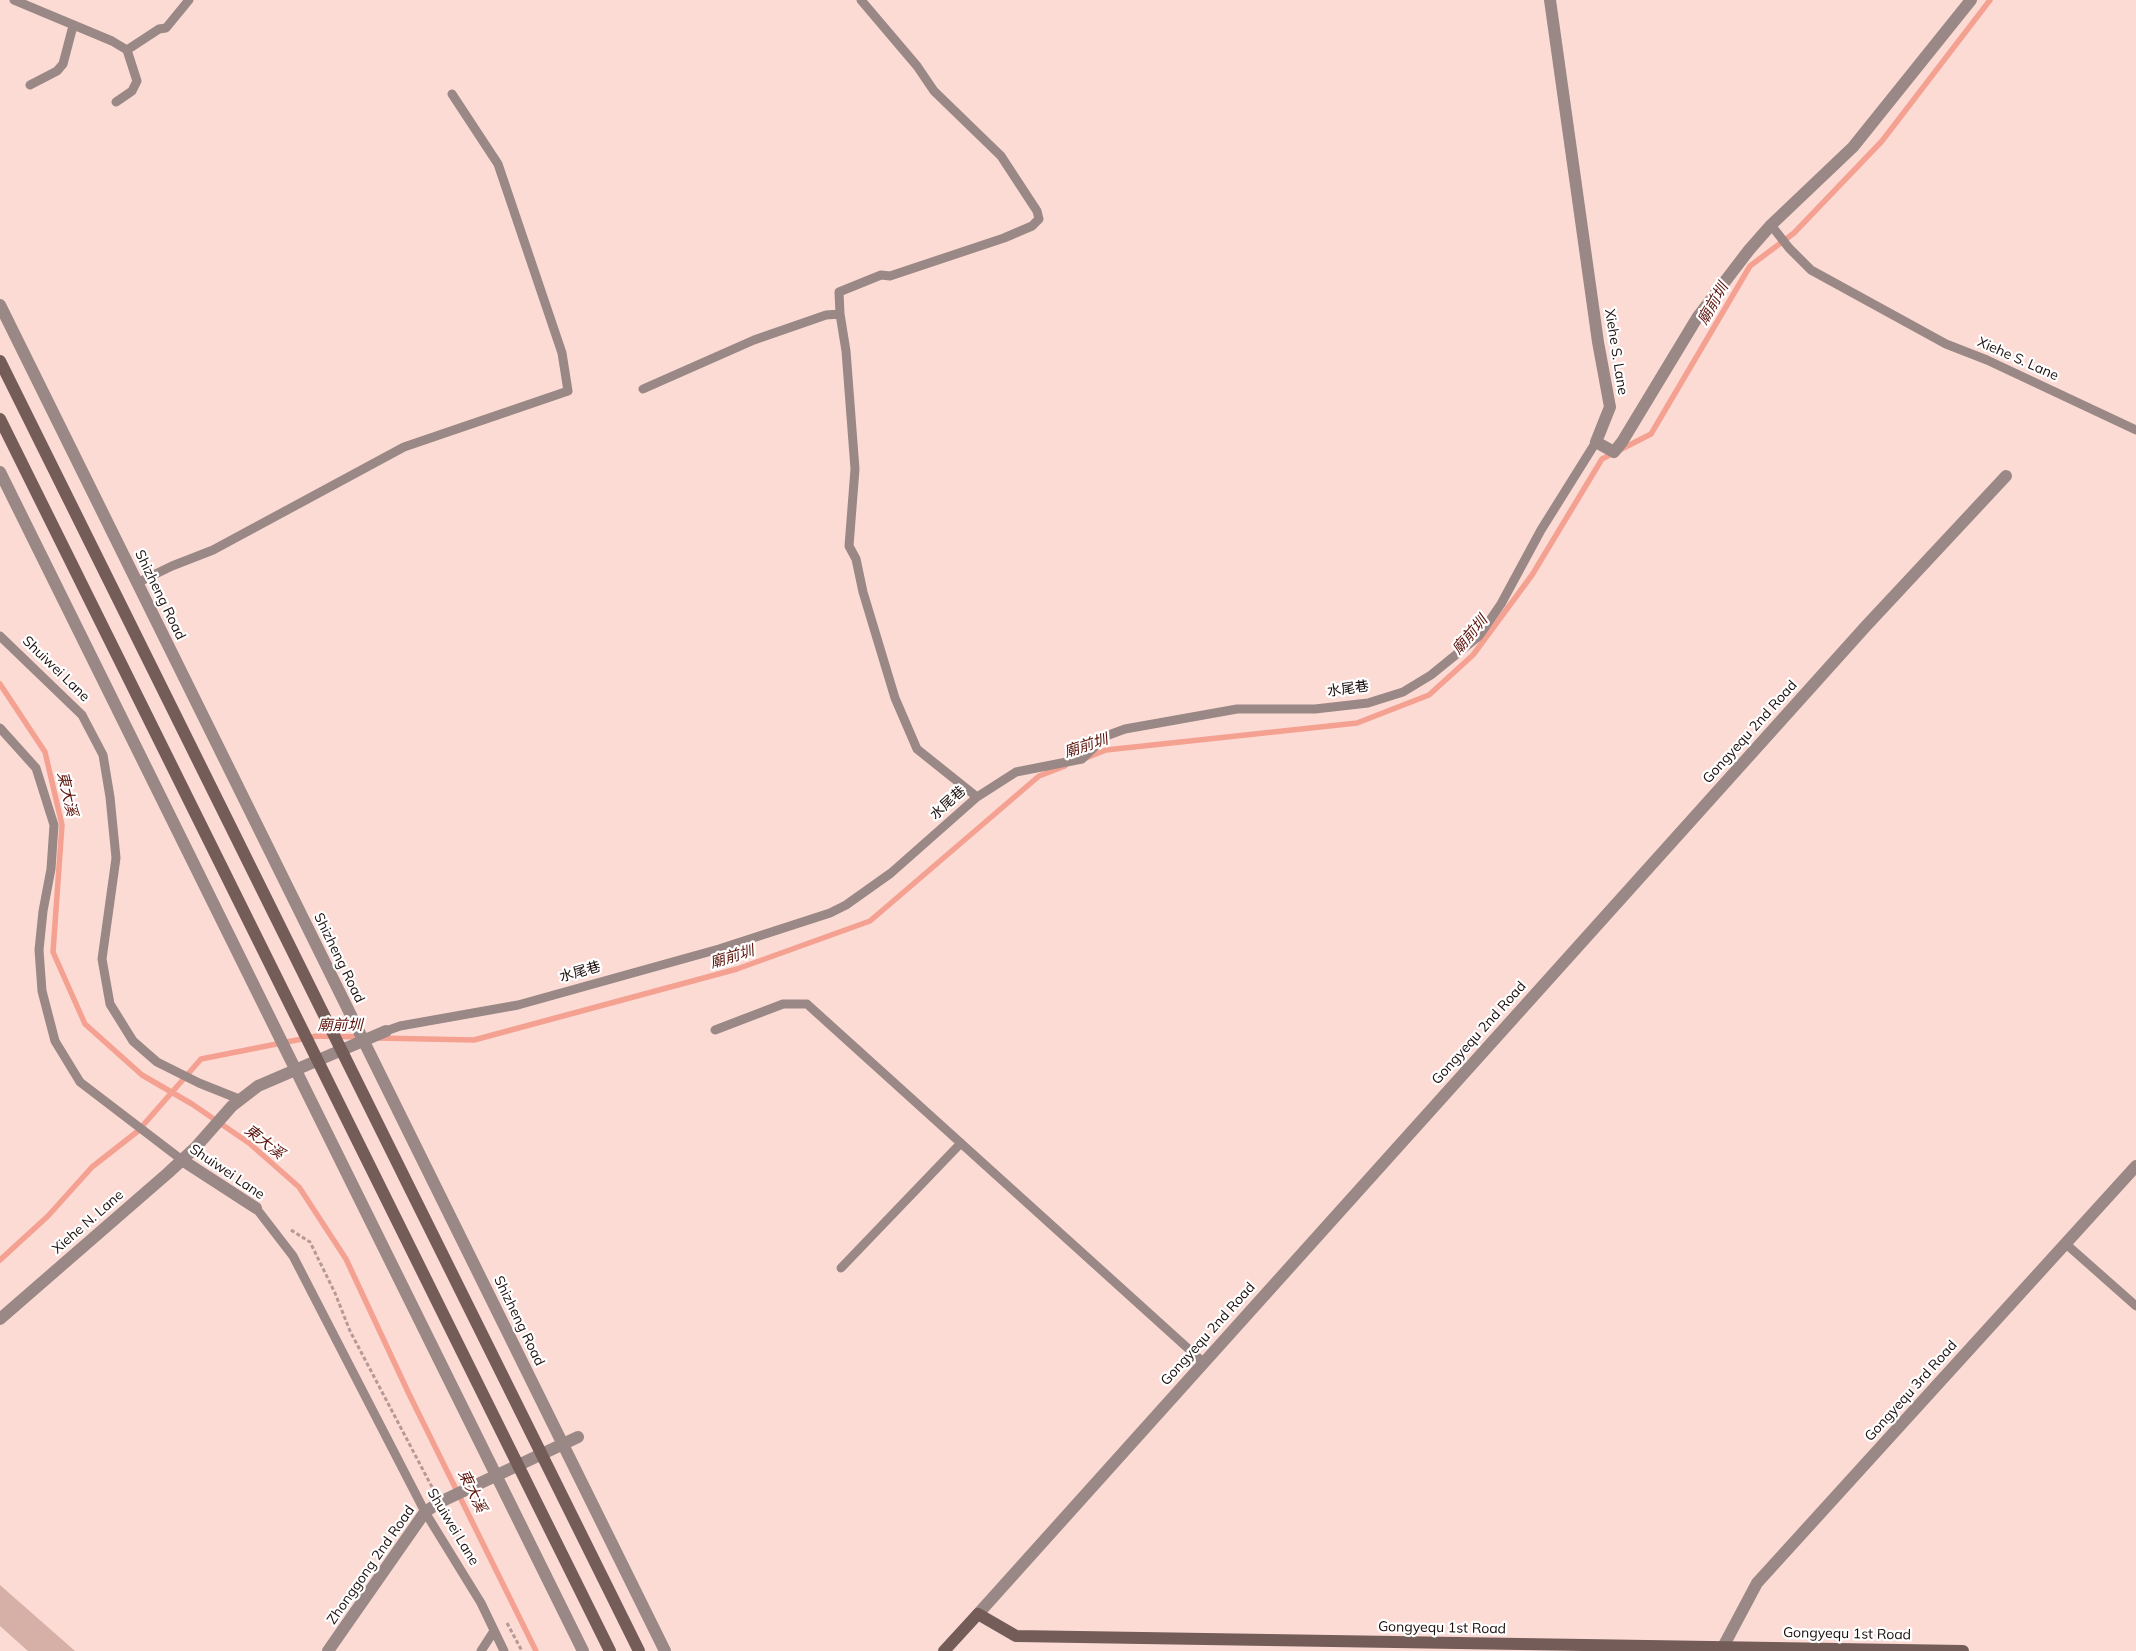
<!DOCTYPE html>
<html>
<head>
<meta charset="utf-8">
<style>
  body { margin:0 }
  canvas { display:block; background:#fcdbd5 }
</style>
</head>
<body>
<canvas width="2136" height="1651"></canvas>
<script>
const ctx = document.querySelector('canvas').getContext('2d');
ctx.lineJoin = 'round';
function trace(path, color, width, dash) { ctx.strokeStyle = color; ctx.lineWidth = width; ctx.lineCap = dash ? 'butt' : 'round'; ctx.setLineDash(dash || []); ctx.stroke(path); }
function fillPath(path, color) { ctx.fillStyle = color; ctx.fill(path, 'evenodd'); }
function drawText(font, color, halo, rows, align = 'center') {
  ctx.font = font + ' Mulish,"Noto Sans TC",sans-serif'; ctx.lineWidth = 4.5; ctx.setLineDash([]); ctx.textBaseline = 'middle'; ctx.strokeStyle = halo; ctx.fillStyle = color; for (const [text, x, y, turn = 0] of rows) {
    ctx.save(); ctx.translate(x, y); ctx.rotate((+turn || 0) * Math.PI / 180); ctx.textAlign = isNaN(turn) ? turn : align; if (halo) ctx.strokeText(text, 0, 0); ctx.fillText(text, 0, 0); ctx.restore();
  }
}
trace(new Path2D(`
  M0,684l45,68 17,73 -9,127 32,72 57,51 50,29 57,39 50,44 47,72 63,135 127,257
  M1086,758l20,-8 251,-27 72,-28 44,-40 59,-80 70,-116 49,-25 99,-168 44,-33 88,-92 108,-141
  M378,1038l96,2 263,-71 133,-48 169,-145 26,-10
  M0,1260l48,-44 44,-49 46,-36 63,-72 116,-23 45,1`), '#f4a192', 5.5);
fillPath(new Path2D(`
  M0,1585l75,66h-47l-28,-25z`), '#d6afa7');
trace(new Path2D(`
  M291,1230l19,12 25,51 15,38 83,158
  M447,1514l15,30
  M507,1623l15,28`), '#b49994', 3, [4, 2.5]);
trace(new Path2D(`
  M14,0l98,41 15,9 10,31 -5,10 -16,11
  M861,0l56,66 17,25 67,65 36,55 2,8 -7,7 -28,12 -114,38 -9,-1 -42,17 1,22 6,37 9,118 -6,77 7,13 7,33 32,106 22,51 60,48
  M127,50l32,-21 7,-1 23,-28
  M30,85l27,-14 6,-7 10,-38
  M1771,225l18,23 22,22 135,74 41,16 149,70
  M643,389l111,-49 72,-25 14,-1
  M137,583l35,-17 41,-16 191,-103 164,-56 -6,-38 -64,-189 -46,-70
  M0,636l82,79 21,40 7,42 6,61 -14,101 8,45 23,37 24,21 42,21 40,16
  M0,728l36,40 18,57 -3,44 -8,42 -4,39 3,41 13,50 25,41 102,78
  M715,1030l68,-26h24l396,358
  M386,1031l14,-5 118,-21 201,-56 111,-36 16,-8 45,-32 86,-76 39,-25 66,-13 24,-23 19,-7 112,-20h78l53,-6 35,-11 28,-17 48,-39 22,-32 40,-74 55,-88
  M256,1208l37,48 132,256 56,91 23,48
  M2066,1244l70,62
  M841,1268l120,-125
  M481,1651l13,-20`), '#998885', 9);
trace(new Path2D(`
  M1550,0l48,342 12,65 -14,35 18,10 8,-10 75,-124 52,-68 22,-25 82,-78 118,-147
  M0,305l665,1346
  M0,472l583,1179
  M182,1160l74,48
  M0,1319l168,-146 27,-25 37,-42 26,-20 128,-55
  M978,1614l888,-988 140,-150
  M1723,1647l34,-64 379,-417
  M328,1651l97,-139 15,-10 138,-65`), '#998885', 12);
trace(new Path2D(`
  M0,361l639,1290
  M0,419l610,1232
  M944,1651l34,-37 38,22 947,15`), '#745c58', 12);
drawText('14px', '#1c0f0d', '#fff', [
  ["Xiehe S. Lane",1616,352,81],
  ["Xiehe S. Lane",2018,359,24],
  ["Shizheng Road",160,595,64],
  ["Shuiwei Lane",56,669,44],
  ["水尾巷",1348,689,-8],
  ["Gongyequ 2nd Road",1750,732,-48],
  ["水尾巷",948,803,-42],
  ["Shizheng Road",339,958,64],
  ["水尾巷",580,972,-16],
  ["Gongyequ 2nd Road",1479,1033,-48],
  ["Shuiwei Lane",227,1172,34],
  ["Xiehe N. Lane",88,1222,-41],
  ["Shizheng Road",519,1321,64],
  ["Gongyequ 2nd Road",1208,1334,-48],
  ["Gongyequ 3rd Road",1911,1391,-48],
  ["Shuiwei Lane",453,1527,59],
  ["Zhonggong 2nd Road",371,1565,-55],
  ["Gongyequ 1st Road",1442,1628,1],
  ["Gongyequ 1st Road",1847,1634,1]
]);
drawText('italic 15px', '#5c140b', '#fff', [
  ["廟前圳",1713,304,-60],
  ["廟前圳",1470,635,-50],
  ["廟前圳",1086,746,-18],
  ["東大溪",67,794,77],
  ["廟前圳",732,957,-17],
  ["廟前圳",340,1025],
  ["東大溪",264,1142,38],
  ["東大溪",472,1491,64]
]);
</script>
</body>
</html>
